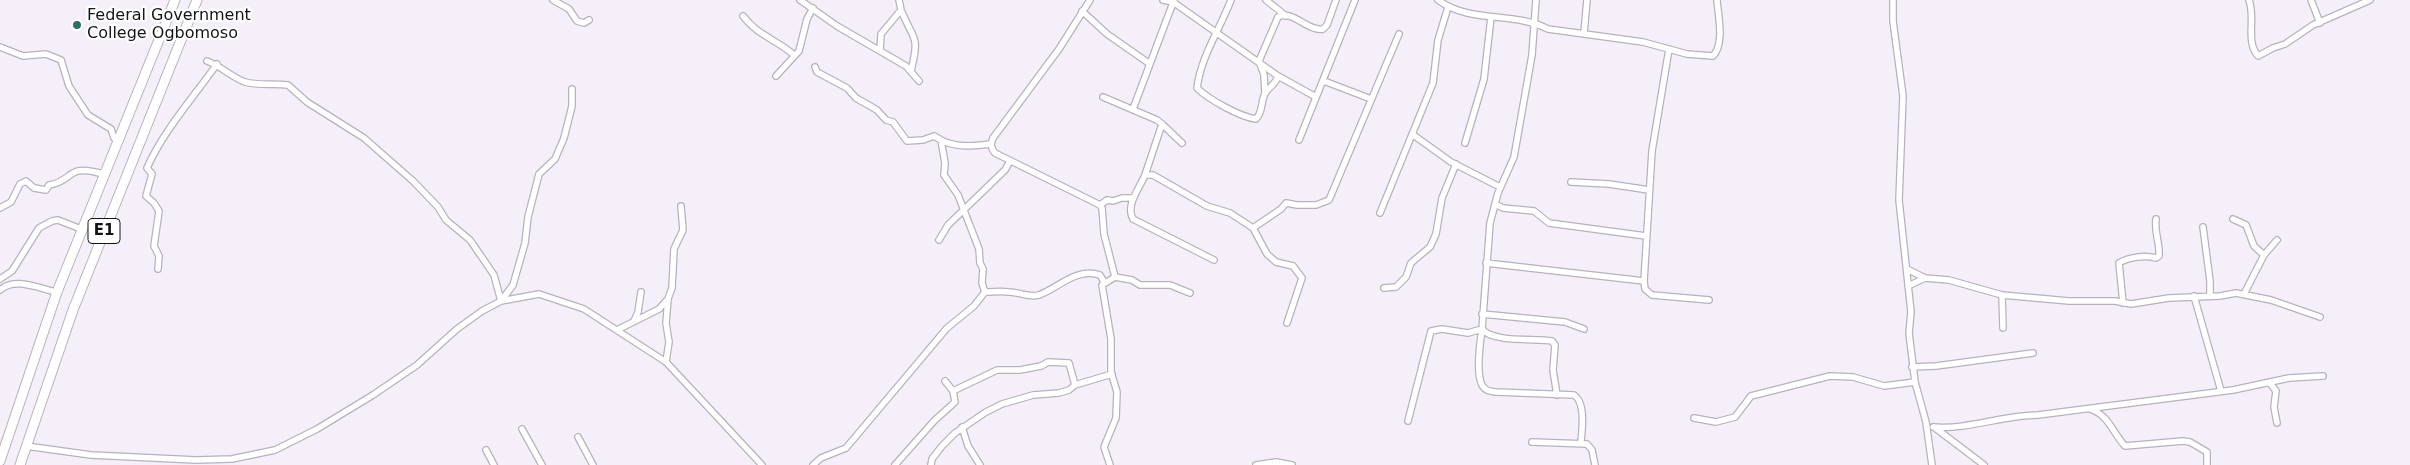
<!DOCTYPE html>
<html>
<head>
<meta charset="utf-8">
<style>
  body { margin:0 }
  canvas { display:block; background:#f5effa }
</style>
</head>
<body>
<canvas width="2410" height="465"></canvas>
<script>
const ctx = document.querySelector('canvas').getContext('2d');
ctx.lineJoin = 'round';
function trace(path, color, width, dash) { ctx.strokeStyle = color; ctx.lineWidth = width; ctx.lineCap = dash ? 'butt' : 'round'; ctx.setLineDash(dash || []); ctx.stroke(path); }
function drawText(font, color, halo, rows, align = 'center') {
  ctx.font = font + ' "DejaVu Sans",sans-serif'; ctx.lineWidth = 4.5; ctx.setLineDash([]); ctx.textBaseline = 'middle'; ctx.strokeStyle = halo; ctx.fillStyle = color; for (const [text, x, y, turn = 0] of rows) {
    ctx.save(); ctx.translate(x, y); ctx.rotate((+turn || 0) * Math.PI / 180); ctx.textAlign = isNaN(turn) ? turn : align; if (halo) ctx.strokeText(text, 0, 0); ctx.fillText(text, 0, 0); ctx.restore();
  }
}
const minor = new Path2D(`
  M553,0l16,9 8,12 7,2 5,-3
  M800,0l37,26 69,40 13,15
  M1090,0l-31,49 -66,89c-3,7 -2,10 2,15l105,52 2,3 2,26 11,43 17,3 8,5h30l20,8
  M1163,0l10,2 105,74 38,21
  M1231,0c-11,29 -30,56 -34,88 11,11 43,29 59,31 8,-8 4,-19 10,-27 4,-6 10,-8 12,-16
  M1266,0l20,16
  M1438,0c33,24 75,11 110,29l95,13 44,12 26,2c12,-12 5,-41 4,-56
  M1893,0v21l10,75 -4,104 12,112 -2,21 6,49 11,40 6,43
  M2249,0c7,18 -4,41 9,56l15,-8 12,-4 28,-19 57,-25
  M2311,0l9,23
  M901,10c13,32 19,24 10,61
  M1082,11l25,23 43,30
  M743,16c15,20 33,23 51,39
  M1584,33l3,-33
  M0,47l23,9 23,-2 15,6 8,26 19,29 23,14 3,9 3,2
  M1669,49l-17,102 -8,130 1,8 7,6 57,5
  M880,51l1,-17 20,-24 -2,-10
  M207,61c14,5 24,16 38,21 14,4 28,1 43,3l19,17 57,36 49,43 25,26 8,13 24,20 24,35 7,26
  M815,67l2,5 30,16 9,10 21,12 9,10 7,2 14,19 16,-1 11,-4 7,4 4,23 -1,12 14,20 21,54 1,14 3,6 -1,14 3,9
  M776,76l23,-25 8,-32 6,-11
  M1324,81l47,18
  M1265,93l-1,-18 -5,-14 19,-44c14,-8 30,15 45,12l4,-4 9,-25
  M1103,97l54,23 5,4 -17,51
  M1133,109l41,-109
  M1162,124l20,19
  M1412,134l39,28 49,25
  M941,140c16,8 31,6 49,4
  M1299,140l56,-140
  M1465,143l19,-64 7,-62
  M1571,182l38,2 40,6
  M1495,204l8,4 31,3 15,12 97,13
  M1100,205l7,-5 6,1 9,-3h11
  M0,208l11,-6 9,-18 6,-3 8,7 12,2 3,-5c26,-4 16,-22 54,-11
  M1380,213l53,-130 5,-43 10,-33
  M2233,219l13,6 8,21 10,9
  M2203,227l7,54v15
  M1253,228l14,26 9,8 17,4 9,12 -15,45
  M939,240l9,-15 57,-55 5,-9
  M1214,260l-81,-41c-8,-14 7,-31 12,-44h8l54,31 23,7 23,15 28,-19 5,-6 11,2h19l13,-5 70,-166
  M1486,263l158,18
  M158,269l1,-13 -5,-10 5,-35 -5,-8 -8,-7 6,-22 -5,-6c17,-38 46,-70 70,-104
  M1907,269l18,9 24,2 53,15 67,6h46l16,3 38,-6 51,-2 16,-3 35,7 49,17
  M0,279l12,-8 27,-43 13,-7 6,-1 23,9
  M1908,286l17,-8
  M1384,288l12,-1 10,-10 5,-14 19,-16 6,-13 6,-36 14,-34
  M0,290c15,-14 40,-1 57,2
  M2244,294l20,-39 13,-15
  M2002,295l1,33
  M2194,296l27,95
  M501,301l12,-16 12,-42 3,-26 11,-43 16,-15 9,-21 8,-32v-17
  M2123,303l-4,-40c10,-6 26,-8 37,-5l3,-2c1,-13 -5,-24 -3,-37
  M1482,314l83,8 19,7
  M634,321l4,-9 3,-20
  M1482,329c-2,13 -6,45 0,56 3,6 8,6 14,7l78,3c12,8 8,34 7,47
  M1482,329c11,14 54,9 70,12l3,4 -2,25 4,25
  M617,330l42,-21 9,-10
  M666,362l3,-20 -3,-19 2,-24 4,-11 2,-39 9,-19 -2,-24
  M1912,367l24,-1 97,-13
  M945,381l8,10 44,-21h23l21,-4 7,-4 21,1 6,22
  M2270,383l6,8 -2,16 3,16
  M2090,409c19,6 22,23 35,37l58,-5 7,1 17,10v13
  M1694,418l22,4 19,-5 16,-21 79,-20 23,1 31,9 31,-4
  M1408,421l23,-90 11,-2 26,4 14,-4 8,-106 8,-30 16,-36 18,-102 4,-55
  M962,427l6,19 12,19
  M1933,427c35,3 70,-12 105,-12l195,-25 56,-12 34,-2
  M1934,427l50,38
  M522,429l20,36
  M578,437l15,28
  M1532,442l55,2 5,6 3,15
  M26,446l65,9 105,5 36,-1 43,-9 42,-21 56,-34 44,-30 40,-36 25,-18 19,-10 38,-7 45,15 82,53 96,103
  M486,450l8,15
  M813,465l8,-7 25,-10 101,-120 27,-22 11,-14c8,0 16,-1 24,0 10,0 20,6 30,3 19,-7 38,-28 61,-20l4,7
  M895,465l39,-44 21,-19 -2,-11
  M931,465l1,-6 10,-13 13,-13 31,-21 16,-8 31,-9 26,-2 10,-3 6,-5 37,-11
  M1110,465l-6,-18 12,-29 1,-26 -6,-20v-33l-9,-54 13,-8
  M1256,465l20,-3 16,3`);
const highway = new Path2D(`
  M0,461l57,-169 118,-292
  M20,465l53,-155 124,-310`);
trace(minor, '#b7b2bd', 8);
trace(highway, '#b7b2bd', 11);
trace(minor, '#fff', 5.5);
trace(highway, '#fff', 9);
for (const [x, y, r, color] of [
  [77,25,5,"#2c7062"]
]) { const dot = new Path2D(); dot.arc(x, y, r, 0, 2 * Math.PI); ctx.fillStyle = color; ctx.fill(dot); trace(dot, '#fff', 2); }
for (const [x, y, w] of [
  [104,231,32]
]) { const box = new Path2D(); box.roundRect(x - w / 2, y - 12.5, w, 25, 4); ctx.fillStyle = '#fff'; ctx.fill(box); trace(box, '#151317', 1); }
drawText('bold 15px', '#151317', null, [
  ["E1",104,231]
]);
drawText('16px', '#151317', '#fff', [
  ["Federal Government",87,16],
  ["College Ogbomoso",87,34]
], 'left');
</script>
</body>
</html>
